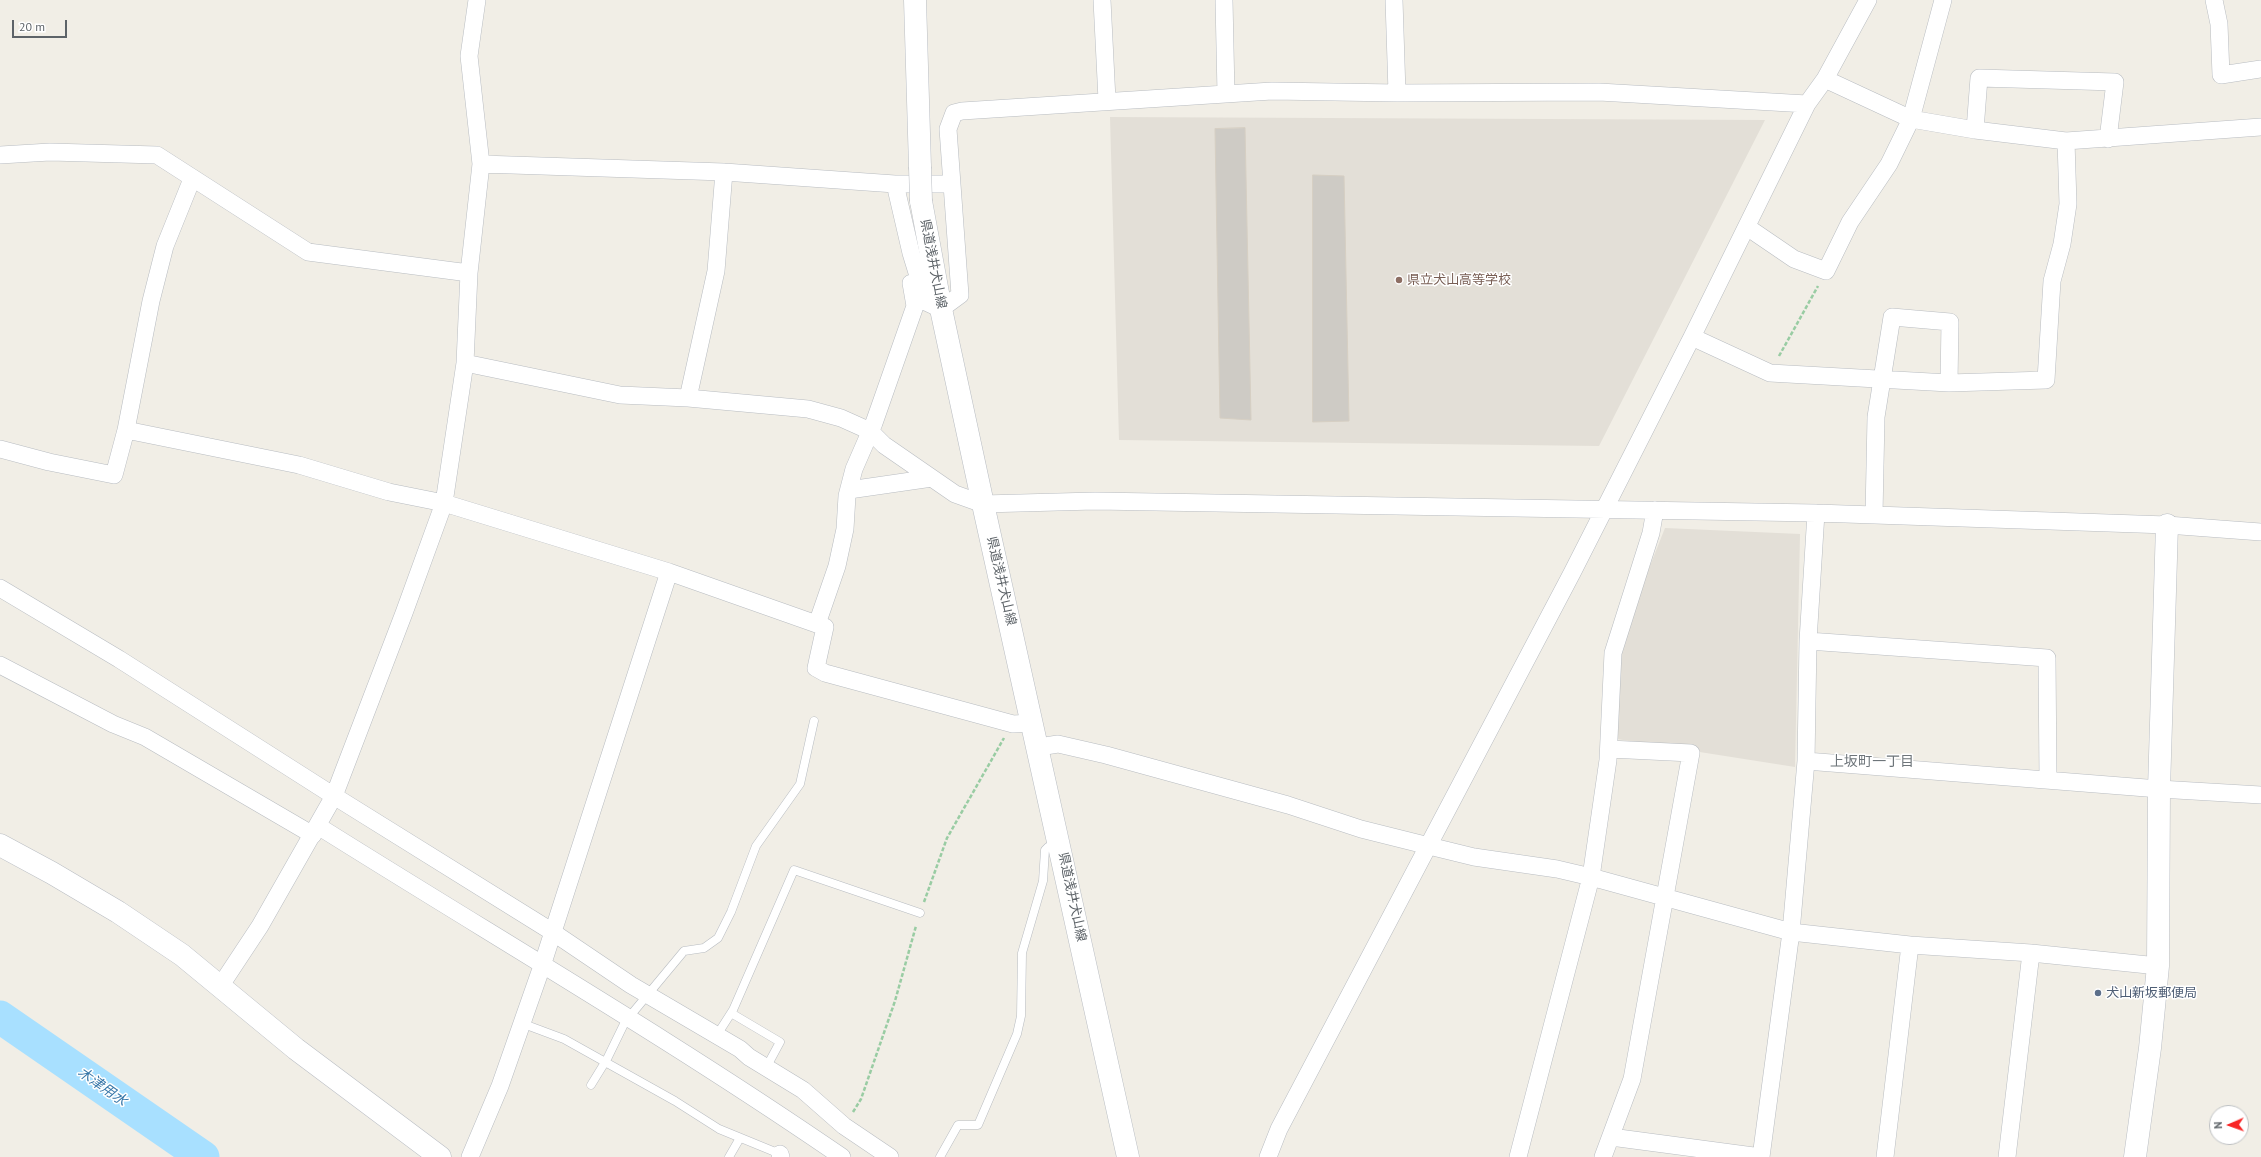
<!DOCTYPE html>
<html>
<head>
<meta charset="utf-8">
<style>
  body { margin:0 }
  #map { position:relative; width:2261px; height:1157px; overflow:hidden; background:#f1eee6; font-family:"PT Sans",sans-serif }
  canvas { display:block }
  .north { position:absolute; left:2209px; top:1105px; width:40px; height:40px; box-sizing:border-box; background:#fff; border:1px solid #bec1c3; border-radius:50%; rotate:268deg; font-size:11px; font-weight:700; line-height:16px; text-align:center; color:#5d6368 }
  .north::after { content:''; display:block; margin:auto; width:14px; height:18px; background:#f82525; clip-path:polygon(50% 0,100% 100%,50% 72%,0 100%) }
  .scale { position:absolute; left:12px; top:20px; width:55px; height:18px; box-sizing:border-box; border:2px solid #5d6368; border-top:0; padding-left:5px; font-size:12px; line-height:14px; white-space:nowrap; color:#5d6368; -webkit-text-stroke:3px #fff; paint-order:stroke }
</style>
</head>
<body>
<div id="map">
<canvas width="2261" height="1157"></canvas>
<div class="north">N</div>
<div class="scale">20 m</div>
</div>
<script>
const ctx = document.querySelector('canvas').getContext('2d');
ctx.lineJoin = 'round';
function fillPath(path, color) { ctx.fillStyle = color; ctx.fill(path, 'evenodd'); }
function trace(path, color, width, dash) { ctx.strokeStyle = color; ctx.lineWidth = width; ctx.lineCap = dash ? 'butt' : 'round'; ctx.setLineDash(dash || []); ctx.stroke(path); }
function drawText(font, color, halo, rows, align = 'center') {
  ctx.font = font + ' "PT Sans","Noto Sans JP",sans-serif'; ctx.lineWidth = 3; ctx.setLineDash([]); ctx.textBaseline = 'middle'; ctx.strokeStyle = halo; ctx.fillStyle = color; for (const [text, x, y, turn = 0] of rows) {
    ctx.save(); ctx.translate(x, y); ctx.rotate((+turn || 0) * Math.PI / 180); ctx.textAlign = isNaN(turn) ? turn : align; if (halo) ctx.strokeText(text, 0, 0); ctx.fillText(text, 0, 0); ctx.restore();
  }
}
fillPath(new Path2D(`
  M1110,117l655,3 -166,326 -480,-6z
  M1665,528l135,6 -5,233 -178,-28 2,-95z`), '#e3dfd7');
trace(new Path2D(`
  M0,1017l203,140`), '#a8e0ff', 33);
const building = new Path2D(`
  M1245,128l6,292 -31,-2 -5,-289z
  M1313,175l31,1 5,245 -36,1z`);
fillPath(building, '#cecbc5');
trace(building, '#d6cfc3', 1);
const lane = new Path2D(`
  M731,1013l49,29 -14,26
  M521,1023l43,16 111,62 44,28 61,25
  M717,1035l16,-25 61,-140 126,43
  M591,1085l16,-26 18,-37 59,-71 20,-3 14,-10 13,-26 25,-66 44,-62 14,-63
  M729,1157l11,-19
  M940,1157l18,-32h20l39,-91 4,-18 1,-63 21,-72 2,-31 3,-3 9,-2`);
const street = new Path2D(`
  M1102,0l5,100
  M1224,0l2,94
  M1394,0l3,93
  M2214,0l5,24 2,51 40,-6
  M1825,79l86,40 64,11 91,11 195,-14
  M1975,130l4,-52 136,4 -7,57
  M0,155l50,-3 107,3 151,97 161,21
  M481,164l243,8 171,12h56
  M895,184l16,69 15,49 15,7 19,-14 -12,-166 6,-16 8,-2 310,-20 125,2 202,-1 208,12
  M1747,227l47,32 32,12 24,-49 39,-58 22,-45 32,-119
  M1692,337l78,36 179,10 1,-61 -58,-5 -16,100 -2,98
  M465,363l155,32 68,3 120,11 33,9 29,13 14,14 71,49 28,10 112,-3 721,12 351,12 94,7
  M1949,383l97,-3 6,-99 10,-37 6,-40 -2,-63
  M688,398l28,-127 8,-99
  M126,430l25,-129 14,-55 27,-67
  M0,449l49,13 65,13 12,-45 173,35 90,27 55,11 225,69 156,55 -9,41 9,5 188,51 20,-1
  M849,490l83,-12
  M0,588l119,71 215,137 217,135 80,54 109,64 9,8 54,33 41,36 46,31
  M817,624l20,-58 8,-37 2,-33 7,-27 20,-46 41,-117 -4,-23
  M1808,641l239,17 1,122
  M0,665l113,59 32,13 168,98
  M1039,747l19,-3 48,11 182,50 73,24 68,17 45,11 83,12 34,8 200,55 119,13 121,8 127,13
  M1806,761l353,28 102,6
  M318,826c175,110 354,214 524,331
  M221,985l39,-59 74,-130 70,-183 40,-110 21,-140 4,-90 12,-109 -12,-108 8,-56
  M1611,1137l150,20
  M780,1154l1,3
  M470,1157l30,-71 42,-120 127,-394
  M1268,1157l11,-28 293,-556 120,-236 115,-233 18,-25 43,-79
  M1518,1157l73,-280 17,-117 5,-107 38,-120 4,-23
  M1603,1157l29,-78 59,-326 -82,-4
  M1761,1157l30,-225 15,-171 2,-120 8,-128
  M1885,1157l25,-212
  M2007,1157l24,-204`);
const secondary = new Path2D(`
  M915,0l5,167
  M921,201l20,108 42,195 145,653
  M0,845l52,28 66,39 64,43 114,94 144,108
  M2135,1157l15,-109 8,-82 1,-177 8,-264`);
trace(lane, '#b8bcc1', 9);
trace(street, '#b8bcc1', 18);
trace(secondary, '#b9bdc3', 23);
trace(new Path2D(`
  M1779,356l39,-70
  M924,902l23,-64 57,-100
  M853,1112l8,-13 34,-98 21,-75`), '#99cca3', 2.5, [4, 2]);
trace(lane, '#fff', 8);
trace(street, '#fff', 17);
trace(secondary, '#fff', 22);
const secondaryBridge = new Path2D(`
  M920,167l1,34`);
trace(secondaryBridge, '#b9bdc3', 23, []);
trace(secondaryBridge, '#fff', 22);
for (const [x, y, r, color] of [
  [1399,280,4,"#8d6e63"],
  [2098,993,4,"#5c6f8a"]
]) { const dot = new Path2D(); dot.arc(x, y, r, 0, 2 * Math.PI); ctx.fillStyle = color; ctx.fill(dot); trace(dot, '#fff', 1.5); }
drawText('13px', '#5d6368', '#fff', [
  ["県道浅井犬山線",933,264,79],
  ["県道浅井犬山線",1001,581,77],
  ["県道浅井犬山線",1072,897,78]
]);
drawText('13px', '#785e54', '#fff', [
  ["県立犬山高等学校",1407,280]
], 'left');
drawText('13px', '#4e5e75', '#fff', [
  ["犬山新坂郵便局",2106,993]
], 'left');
drawText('14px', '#6e757a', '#fff', [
  ["上坂町一丁目",1872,762]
]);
drawText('italic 14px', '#3676a8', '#fff', [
  ["木津用水",102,1087,35]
]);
</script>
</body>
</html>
